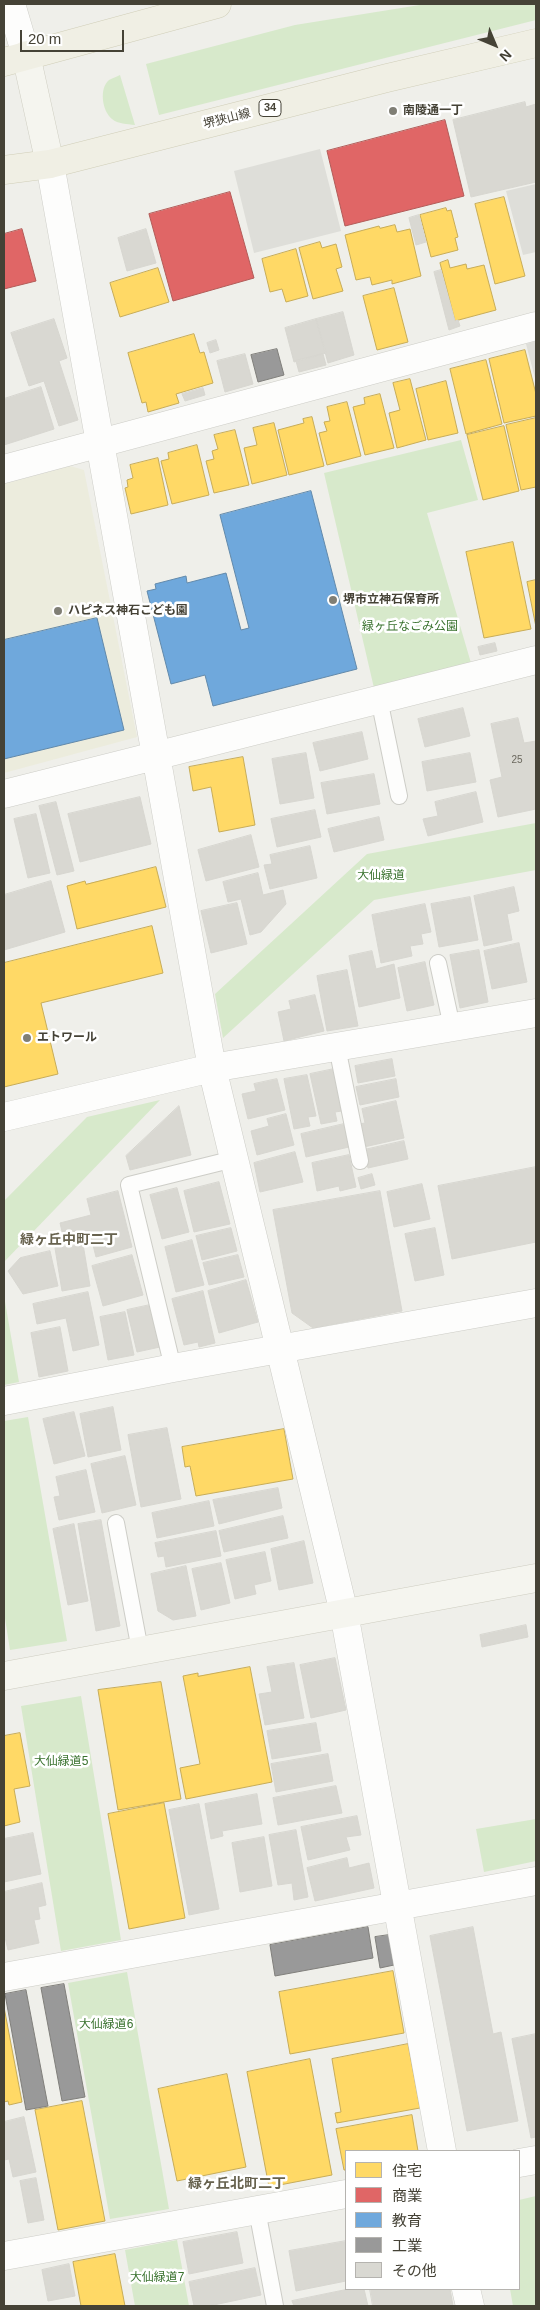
<!DOCTYPE html>
<html>
<head>
<meta charset="utf-8">
<style>
  body { margin:0 }
  #map { position:relative; width:540px; height:2310px; overflow:hidden; background:#efefea; font-family:Helvetica,"Noto Sans JP",sans-serif }
  canvas { display:block }
  .frame { position:absolute; inset:0; border:5px solid #454236; pointer-events:none }
  .legend { position:absolute; left:345px; top:2150px; width:175px; height:140px; box-sizing:border-box; background:#fff; border:1px solid #b5b3af; margin:0; padding:6px 9px; list-style:none; font-size:15px; color:#454236 }
  .legend li { display:flex; align-items:center; gap:10px; height:25px }
  .legend b { width:25px; border:1px solid #b5b3af }
  .north { position:absolute; left:470px; top:20px; width:50px; height:50px; -webkit-text-stroke:4px #fff; paint-order:stroke; rotate:135deg; font-size:14px; font-weight:700; line-height:20px; text-align:center; color:#454236 }
  .north::after { content:''; display:block; margin:auto; width:18px; height:22px; background:#454236; clip-path:polygon(50% 0,100% 100%,50% 72%,0 100%) }
  .scale { position:absolute; left:20px; top:30px; width:104px; height:22px; box-sizing:border-box; border:2px solid #454236; border-top:0; padding-left:6px; font-size:15px; line-height:18px; white-space:nowrap; color:#454236; -webkit-text-stroke:4px #fff; paint-order:stroke }
</style>
</head>
<body>
<div id="map">
<canvas width="540" height="2310"></canvas>
<div class="frame"></div>
<ul class="legend">
<li><b style="height:14px;background:#ffd966"></b>住宅</li>
<li><b style="height:14px;background:#e06666"></b>商業</li>
<li><b style="height:14px;background:#6fa8dc"></b>教育</li>
<li><b style="height:14px;background:#999"></b>工業</li>
<li><b style="height:14px;background:#d9d8d2"></b>その他</li>
</ul>
<div class="north">N</div>
<div class="scale">20 m</div>
</div>
<script>
const ctx = document.querySelector('canvas').getContext('2d');
ctx.lineJoin = 'round';
function fillPath(path, color) { ctx.fillStyle = color; ctx.fill(path, 'evenodd'); }
function trace(path, color, width, dash) { ctx.strokeStyle = color; ctx.lineWidth = width; ctx.lineCap = dash ? 'butt' : 'round'; ctx.setLineDash(dash || []); ctx.stroke(path); }
function drawText(font, color, halo, rows, align = 'center') {
  ctx.font = font + ' Helvetica,"Noto Sans JP",sans-serif'; ctx.lineWidth = 5; ctx.setLineDash([]); ctx.textBaseline = 'middle'; ctx.strokeStyle = halo; ctx.fillStyle = color; for (const [text, x, y, turn = 0] of rows) {
    ctx.save(); ctx.translate(x, y); ctx.rotate((+turn || 0) * Math.PI / 180); ctx.textAlign = isNaN(turn) ? turn : align; if (halo) ctx.strokeText(text, 0, 0); ctx.fillText(text, 0, 0); ctx.restore();
  }
}
fillPath(new Path2D(`
  M70,466l14,4 53,267 -133,36v-289z`), '#ececdd');
fillPath(new Path2D(`
  M426,4h110v16l-377,95 -13,-51 149,-39z
  M120,75l15,50c-8,-1 -17,-1 -23,-6 -10,-8 -13,-31 -3,-39 3,-2 8,-3 11,-5z
  M461,440l17,60 -51,13 44,150 -97,25 -50,-215z
  M536,823v47l-162,30 -151,138 -8,-44 152,-140z
  M160,1100l-156,162v-61l83,-84z
  M4,1296l15,86 -15,3z
  M28,1417l39,224 -57,9 -6,-38v-191z
  M81,1696l40,244 -60,11 -40,-245z
  M536,1819v42l-52,11 -8,-43z
  M127,1972l42,237 -59,10 -42,-236z
  M536,2196v110h-23l-3,-17h9v-89z
  M177,2240l12,66h-54l-10,-56z`), '#d7e9cb');
fillPath(new Path2D(`
  M320,149l21,82 -87,22 -20,-82z
  M536,184v68l-13,3 -17,-64z
  M536,341v41l-10,-38z`), '#deded9');
const homes = new Path2D(`
  M504,197l21,79 -30,8 -20,-80z
  M446,208l1,3 4,-1 7,27 -3,1 3,12 -27,7 -11,-42z
  M395,225l2,7 13,-3 11,47 -29,8v-4l-20,5 -2,-8 -14,3 -11,-45 34,-9 1,2z
  M320,242l2,6 14,-4 6,23 -6,2 7,22 -30,8 -14,-51z
  M296,249l12,47 -22,6 -4,-13 -12,3 -8,-33z
  M448,260l2,8 16,-4 1,5 17,-4 12,45 -41,11 -15,-58z
  M158,268l11,34 -49,15 -10,-34z
  M394,288l14,54 -31,8 -14,-54z
  M194,334l6,19 4,-1 9,31 -37,11 3,9 -31,9 -2,-10 -4,1 -14,-50z
  M525,350l11,44v22l-32,7 -15,-64z
  M486,360l16,64 -36,10 -16,-65z
  M410,379l16,61 -29,8 -8,-35 11,-3 -7,-27z
  M446,381l12,52 -30,7 -12,-51z
  M380,394l14,54 -29,7 -12,-48 12,-3 -1,-6z
  M347,402l14,54 -34,9 -8,-32 8,-2 -3,-9 6,-1 -3,-14z
  M312,417l12,49 -35,9 -11,-45 26,-7 -1,-4z
  M536,418v69l-15,3 -15,-65z
  M274,423l13,52 -35,9 -8,-36 13,-3 -4,-17z
  M504,426l15,65 -36,9 -16,-65z
  M235,430l14,55 -35,8 -8,-32 8,-2 -2,-8 6,-2 -4,-14z
  M197,445l12,50 -37,9 -11,-43 8,-2 -1,-6z
  M158,458l10,47 -37,9 -6,-26 3,-1 -1,-7 6,-2 -3,-13z
  M513,542l18,87 -47,9 -18,-86z
  M536,580v47l-9,-45z
  M243,757l12,68 -36,7 -8,-45 -18,4 -4,-24z
  M156,867l10,40 -89,22 -10,-43 18,-5 1,3z
  M152,926l11,47 -122,30 17,71 -54,13v-124z
  M284,1429l9,50 -97,17 -6,-30 -5,1 -3,-20z
  M250,1667l22,115 -86,17 -6,-31 20,-4 -17,-88 15,-3v3z
  M161,1682l20,117 -63,11 -20,-120z
  M20,1733l10,53 -16,3 6,33 -16,4v-90z
  M164,1803l21,115 -56,11 -21,-115z
  M393,1971l11,62 -114,21 -11,-62z
  M4,2007l18,95 -13,3 -1,-4 -4,1z
  M408,2044l12,64 -83,15 -2,-10 6,-1 -9,-53z
  M310,2059l22,116 -63,12 -22,-115z
  M227,2074l19,93 -69,14 -19,-92z
  M82,2101l23,120 -47,9 -23,-120z
  M412,2115l6,36h-72v19h-2l-8,-41z
  M115,2254l10,52h-44l-8,-44z`);
fillPath(homes, '#ffd966');
trace(homes, '#c7ac58', 1);
const shops = new Path2D(`
  M445,120l19,76 -119,30 -18,-75z
  M230,192l24,86 -81,23 -24,-87z
  M22,229l14,52 -32,8v-55z`);
fillPath(shops, '#e06666');
trace(shops, '#b25b58', 1);
const schools = new Path2D(`
  M311,491l46,178 -144,37 -8,-31 -34,9 -24,-93 9,-2 -1,-5 31,-8 1,7 39,-10 15,57 8,-2 -29,-113z
  M97,618l27,112 -120,29v-119z`);
fillPath(schools, '#6fa8dc');
trace(schools, '#6289aa', 1);
const industry = new Path2D(`
  M277,349l7,26 -26,7 -7,-27z
  M368,1927l5,31 -98,18 -5,-31z
  M389,1935l5,30 -14,3 -5,-31z
  M64,1984l21,113 -23,4 -21,-113z
  M26,1990l22,116 -22,4 -21,-116z`);
fillPath(industry, '#999');
trace(industry, '#807f7b', 1);
const building = new Path2D(`
  M525,102l1,5 10,-3v78l-65,15 -18,-77z
  M419,215l7,27 -10,3 -7,-27z
  M146,229l10,34 -29,8 -9,-33z
  M441,270l14,51 3,-1 2,6 -11,4 -15,-58z
  M343,312l11,43 -26,8 -12,-44z
  M54,319l13,39 -8,3 19,59 -19,6 -15,-45 -15,5 -18,-53z
  M316,319l10,34 -32,9 -9,-34z
  M216,340l3,10 -9,3 -3,-10z
  M245,354l8,30 -28,8 -8,-31z
  M323,354l3,11 -27,7 -3,-11z
  M41,387l13,42 -50,16v-46z
  M203,388l2,7 -20,6 -3,-7z
  M495,643l2,8 -17,4 -2,-8z
  M463,708l7,28 -45,11 -7,-28z
  M518,718l6,25 12,-2v68l-38,8 -8,-37 12,-3 -11,-53z
  M362,732l6,27 -48,12 -7,-28z
  M306,753l8,45 -34,6 -8,-45z
  M470,753l6,29 -49,9 -5,-29z
  M374,774l6,30 -53,10 -6,-31z
  M476,792l7,30 -55,14 -5,-17 15,-3 -3,-14z
  M140,797l11,47 -71,18 -12,-48z
  M56,802l18,69 -17,4 -18,-69z
  M315,810l6,27 -44,10 -6,-28z
  M36,814l14,59 -22,5 -14,-59z
  M379,817l5,23 -50,12 -6,-23z
  M251,835l8,32 -53,14 -8,-31z
  M310,846l7,32 -47,11 -6,-24 8,-1 -2,-9z
  M258,873l5,22 20,-5 3,14 -25,28 -11,3 -9,-36 -13,3 -5,-20z
  M51,881l14,51 -61,18v-55z
  M514,887l5,24 -12,3 5,26 -28,6 -10,-50z
  M470,897l8,43 -39,7 -8,-43z
  M237,903l10,41 -36,9 -10,-42z
  M425,904l6,28 -10,2 2,10 -13,2 2,10 -31,7 -9,-48z
  M519,943l8,39 -35,7 -8,-38z
  M479,950l9,52 -28,6 -10,-53z
  M372,951l4,18 18,-5 6,34 -41,9 -10,-51z
  M425,962l9,43 -27,6 -9,-43z
  M347,970l11,56 -31,5 -10,-55z
  M315,995l9,36 -40,10 -6,-29 13,-3 -2,-8z
  M392,1059l3,17 -37,7 -3,-17z
  M334,1069l8,42 -7,1 2,9 -16,3 -11,-50z
  M307,1075l9,41 -8,1 2,9 -16,3 -10,-50z
  M277,1079l8,31 -37,9 -6,-25 14,-3 -2,-7z
  M396,1079l3,18 -39,8 -4,-18z
  M396,1101l8,37 -40,9 -5,-23 6,-1 -3,-14z
  M179,1106l12,49 -61,15 -4,-14z
  M286,1114l8,31 -37,10 -6,-24 18,-5 -2,-7z
  M344,1124l5,23 -43,10 -5,-23z
  M404,1141l4,18 -40,9 -4,-18z
  M295,1152l8,30 -43,10 -6,-29z
  M349,1155l7,32 -16,4 -1,-5 -22,5 -5,-28z
  M536,1167v75l-84,17 -14,-73z
  M372,1174l3,11 -14,4 -3,-11z
  M219,1182l11,42 -36,8 -10,-41z
  M422,1184l8,35 -36,8 -7,-35z
  M177,1188l12,44 -27,7 -12,-44z
  M118,1191l14,56 -36,10 -5,-20 -26,7 -5,-21 31,-8 -4,-16z
  M380,1191l22,120 -89,17 -21,-15 -19,-103z
  M231,1228l6,23 -35,9 -6,-24z
  M435,1228l9,47 -29,6 -10,-47z
  M192,1240l12,45 -28,7 -11,-45z
  M83,1244l7,42 -28,5 -7,-43z
  M50,1251l8,35 -35,8 -15,-23 12,-13z
  M132,1255l11,40 -40,11 -11,-40z
  M238,1255l6,22 -35,8 -6,-22z
  M246,1280l12,42 -39,11 -11,-42z
  M203,1291l12,52 -16,4 -1,-5 -14,3 -12,-46z
  M88,1292l11,53 -26,6 -7,-33 -29,6 -4,-20z
  M150,1305l10,42 -23,5 -10,-42z
  M125,1312l9,43 -26,5 -8,-43z
  M60,1327l8,44 -29,6 -8,-44z
  M113,1407l8,43 -33,7 -8,-43z
  M74,1412l11,44 -31,8 -11,-45z
  M167,1428l14,71 -40,8 -13,-72z
  M125,1456l11,49 -34,8 -11,-49z
  M86,1470l9,42 -36,8 -5,-23 6,-1 -4,-19z
  M278,1488l4,20 -63,16 -6,-24z
  M209,1501l5,25 -57,12 -5,-25z
  M283,1516l5,22 -64,14 -5,-21z
  M101,1520l19,106 -24,5 -18,-107z
  M74,1524l14,77 -20,4 -15,-76z
  M216,1531l5,25 -55,11 -2,-11 -6,1 -3,-14z
  M304,1541l9,42 -34,7 -8,-41z
  M265,1552l6,29 -17,4 2,9 -21,5 -9,-39z
  M221,1563l9,40 -29,7 -9,-41z
  M186,1566l10,50 -23,4 -15,-9 -7,-37z
  M526,1625l2,12 -46,10 -2,-12z
  M335,1658l11,52 -35,8 -11,-53z
  M294,1663l10,55 -39,7 -6,-31 13,-2 -5,-25z
  M316,1723l5,28 -49,8 -5,-28z
  M328,1754l5,27 -57,11 -5,-28z
  M336,1786l6,27 -64,12 -5,-27z
  M257,1794l5,30 -40,7 1,5 -12,3 -6,-35z
  M199,1804l20,105 -30,6 -20,-105z
  M357,1816l4,19 -15,2 4,13 -42,10 -7,-33z
  M296,1830l12,67 -14,3 -2,-17 -14,2 -9,-50z
  M33,1833l8,41 -37,8v-43z
  M264,1837l8,49 -32,6 -8,-49z
  M347,1858l2,10 20,-5 5,25 -59,13 -8,-33z
  M42,1883l4,22 -8,2 2,12 -6,1 5,23 -31,7 -4,-17v-41z
  M473,1927l20,107 8,-2 17,89 -51,10 -37,-195z
  M536,2034v103l-5,1 -19,-99z
  M24,2117l12,55 -23,5 -4,-18 -5,1v-38z
  M36,2178l8,42 -16,3 -8,-42z
  M237,2232l6,31 -54,11 -6,-32z
  M346,2241v40l-50,10 -7,-40z
  M69,2264l6,32 -27,5 -6,-31z
  M255,2268l6,27 -52,11h-15l-5,-24z
  M349,2289h15l4,17h-74l-2,-5z
  M370,2289h80l3,17h-80z`);
fillPath(building, '#d9d8d2');
trace(building, '#d7d6d0', 1);
const lane = new Path2D(`
  M379,699l20,97
  M438,963l14,64
  M337,1047l23,114
  M173,1368l-44,-183 105,-26
  M116,1523l24,127
  M257,2210l18,96`);
const street = new Path2D(`
  M11,4l15,51
  M50,164l162,904 132,545 98,538
  M4,469l532,-143
  M4,794l532,-134
  M4,1117l208,-49 324,-55
  M4,1401l169,-33 363,-65
  M4,1977l532,-96
  M519,2163l17,-3
  M4,2256l342,-62
  M466,2289l4,17`);
const secondary = new Path2D(`
  M26,55l24,109
  M4,1676l532,-98`);
const primary = new Path2D(`
  M4,62l213,-58
  M4,170l46,-6 337,-86 149,-35`);
trace(lane, '#cdcdc7', 18);
trace(street, '#cdcdc7', 29);
trace(secondary, '#cecdc1', 29);
trace(primary, '#d0ceb8', 29);
trace(lane, '#fdfdfc', 16);
trace(street, '#fdfdfc', 28);
trace(secondary, '#f5f5ef', 28);
trace(primary, '#f0efe4', 28);
for (const [x, y, r, color] of [
  [393,111,5,"#807f75"],
  [333,600,5,"#807f75"],
  [58,611,5,"#807f75"],
  [27,1038,5,"#807f75"]
]) { const dot = new Path2D(); dot.arc(x, y, r, 0, 2 * Math.PI); ctx.fillStyle = color; ctx.fill(dot); trace(dot, '#fff', 2); }
drawText('10px', '#6b685e', null, [
  ["25",517,760]
]);
for (const [x, y, w] of [
  [270,108,22]
]) { const box = new Path2D(); box.roundRect(x - w / 2, y - 8.5, w, 17, 4); ctx.fillStyle = '#fff'; ctx.fill(box); trace(box, '#454236', 1); }
drawText('bold 11px', '#454236', null, [
  ["34",270,108]
]);
drawText('bold 12px', '#454236', '#fff', [
  ["南陵通一丁",403,111],
  ["堺市立神石保育所",343,600],
  ["ハピネス神石こども園",68,611],
  ["エトワール",37,1038]
], 'left');
drawText('12px', '#454236', '#fff', [
  ["堺狭山線",227,119,-14]
]);
drawText('12px', '#39722e', '#fff', [
  ["緑ヶ丘なごみ公園",410,627],
  ["大仙緑道",381,876],
  ["大仙緑道5",61,1762],
  ["大仙緑道6",106,2025],
  ["大仙緑道7",157,2278]
]);
drawText('bold 14px', '#67624e', '#fff', [
  ["緑ヶ丘中町二丁",69,1240],
  ["緑ヶ丘北町二丁",237,2184]
]);
</script>
</body>
</html>
